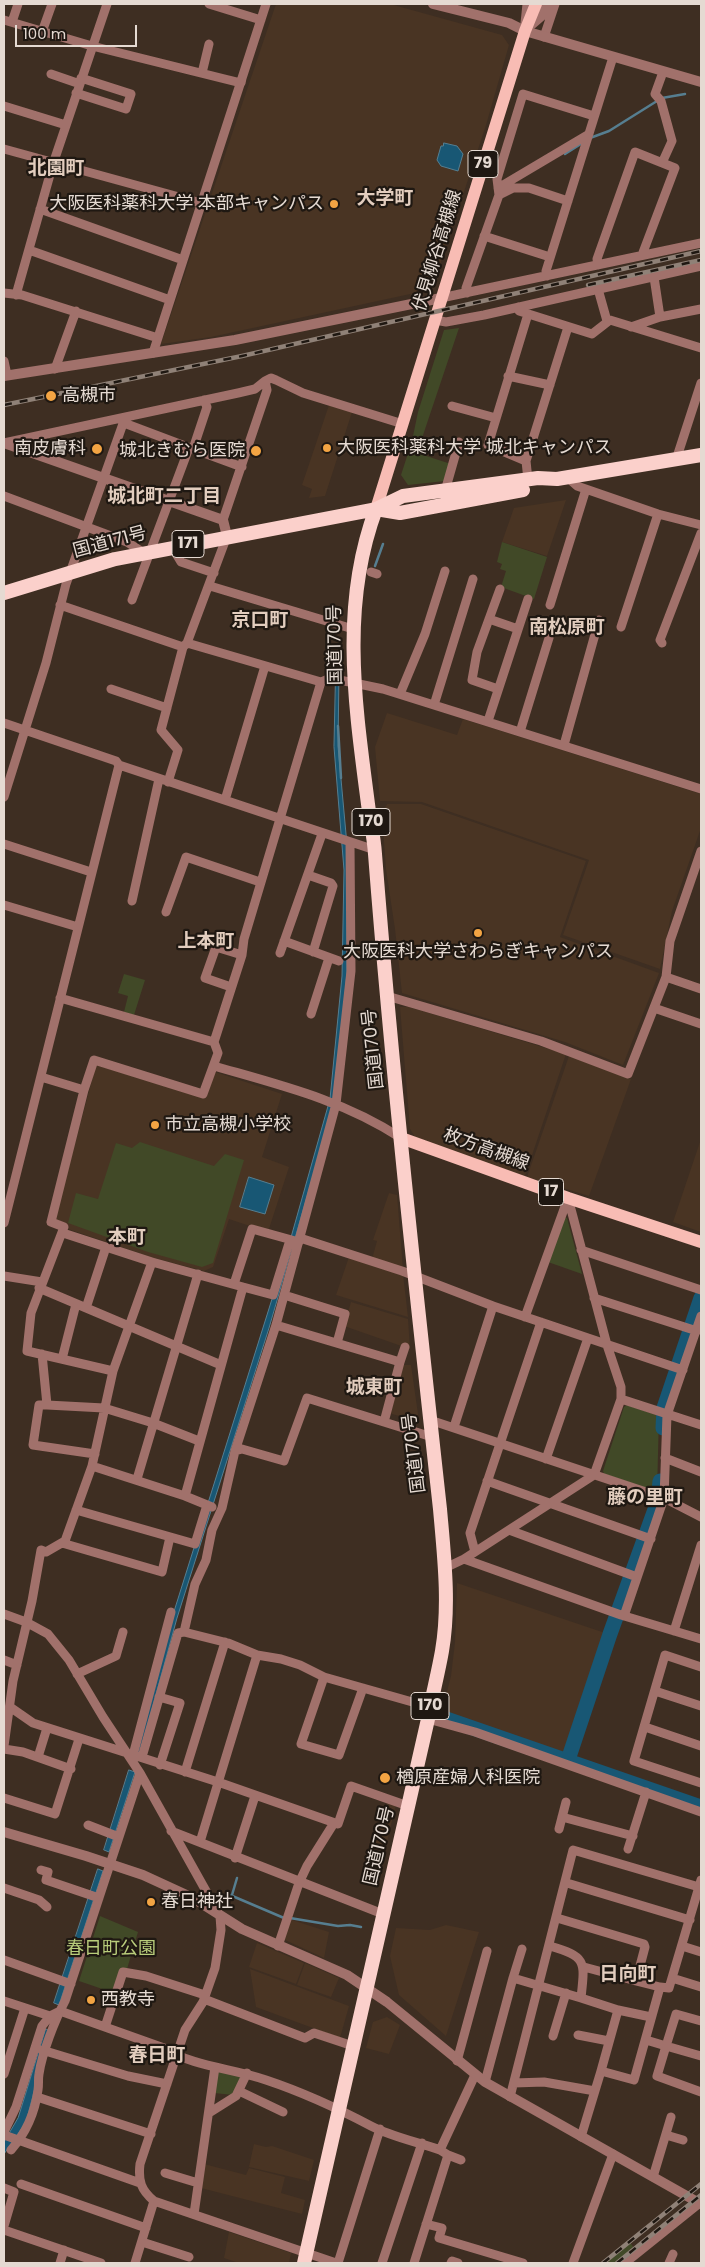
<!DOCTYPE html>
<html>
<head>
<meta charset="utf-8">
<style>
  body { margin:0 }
  #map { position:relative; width:705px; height:2267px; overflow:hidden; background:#3e2e22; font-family:Poppins,sans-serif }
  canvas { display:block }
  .frame { position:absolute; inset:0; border:5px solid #e5dad2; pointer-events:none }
  .scale { position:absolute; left:15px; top:25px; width:122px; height:22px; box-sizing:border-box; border:2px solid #e5dad2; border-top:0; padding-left:6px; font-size:15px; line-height:18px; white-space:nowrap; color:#e5dad2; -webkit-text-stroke:4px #1f1812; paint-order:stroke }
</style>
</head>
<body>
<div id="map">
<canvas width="705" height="2267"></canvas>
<div class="frame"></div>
<div class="scale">100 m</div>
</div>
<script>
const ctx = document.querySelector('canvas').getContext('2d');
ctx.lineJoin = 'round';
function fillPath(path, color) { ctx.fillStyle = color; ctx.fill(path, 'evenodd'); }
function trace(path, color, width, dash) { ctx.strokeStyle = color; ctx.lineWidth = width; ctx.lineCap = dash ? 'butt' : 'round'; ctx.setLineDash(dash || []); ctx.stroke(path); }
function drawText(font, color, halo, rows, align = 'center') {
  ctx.font = font + ' Poppins,"Noto Sans JP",sans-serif'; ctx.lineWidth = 4.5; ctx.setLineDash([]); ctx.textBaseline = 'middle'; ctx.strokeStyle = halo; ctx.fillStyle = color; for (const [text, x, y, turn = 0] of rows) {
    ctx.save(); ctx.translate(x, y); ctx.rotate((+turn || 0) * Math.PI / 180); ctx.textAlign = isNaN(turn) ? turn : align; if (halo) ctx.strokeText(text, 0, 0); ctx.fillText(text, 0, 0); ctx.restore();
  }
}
fillPath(new Path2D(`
  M276,4h114l112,31 7,10 -23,80 -52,158 -10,8 -213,46 -50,7z
  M329,405l23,7 -27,84 -16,2 3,-9 -10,-4z
  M566,500l-19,56 -45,-14 12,-34z
  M387,713l70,22 6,-16 238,75v34l-29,83 -12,58 -97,-34 26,-75 -167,-58 -42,-1 -5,-54z
  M387,804h34l165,57 -26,76 99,36 -36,92 -58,-23 -163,-49 -7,-64 -9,-60 -4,-55z
  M400,1007h9l157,47 -41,122 -108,-36 -7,-11z
  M569,1056l62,23 -42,117 -62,-19z
  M96,1065l110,33 9,-26 67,22 -20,63 27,10 -21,65 -39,-13 -16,48 -9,4 -50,-13 -86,-29 1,-3 -14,-7z
  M701,1139v93l-28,-10z
  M389,1193l8,2 6,74 -31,-10 5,-18 -4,-1z
  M349,1257l54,17 5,43 -72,-22z
  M351,1302l57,17 2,30 -66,-23z
  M402,1365h9l8,56 -31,-8z
  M457,1583l151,51 -43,121 -124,-40 10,-39 4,-34z
  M388,1801l8,3 -10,42 -16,-2 14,-29z
  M289,1919l40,13 -5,26 -41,-19z
  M446,1925l33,7 -33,104 -47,-41 -9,-39 6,-28 34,2z
  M257,1943l47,20 -8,21 -47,-17z
  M305,1963l34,15 -8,19 -34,-12z
  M250,1969l99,37 -9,32 -84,-31z
  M387,2017l13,8 -11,29 -23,-6 7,-26z
  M254,2144l12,3 6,-1 42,14 -5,21 -60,-14z
  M204,2164l42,11 3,-7 36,9 -4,16 24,7 -3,14 -101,-26z
  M229,2232l62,21 -2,10h-50l-15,-5z`), '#493423');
fillPath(new Path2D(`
  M459,328l-42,125 34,11 -6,17 -37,4 -7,-10 11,-34 6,-29 26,-82z
  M502,542l45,15 -13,42 -33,-12 5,-16 -6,-2 2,-5 -5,-2z
  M124,974l21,6 -11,35 -10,-3 4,-16 -10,-3z
  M140,1142l74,24 11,-12 19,6 -31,103 -11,4 -54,-15 -80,-29 8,-30 22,6 18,-56 16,5z
  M564,1217l3,1 15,56 -34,-12z
  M627,1405l32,11 -2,76 -53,-18 -1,-3 21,-64z
  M100,1916l38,16 -11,37 -13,24 -35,-12z
  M217,2070l27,4 -10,21 -20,-2z
  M628,2240l10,13 -13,10h-15l-4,-4z`), '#414927');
const water = new Path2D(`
  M444,143l13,3 6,8 -5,17 -17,-5 -4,-6 4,-14h2z
  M336,672h3l-1,74 9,99v127l-11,125 -67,231 -92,290 -37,135 -6,-2 37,-130 117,-373 42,-149 12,-123 2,-106 -10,-123z
  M249,1177l25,8 -9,29 -25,-7z
  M129,1770l6,2 -26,80 -5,-2z
  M98,1869l5,2 -44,134 -5,-2z
  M46,2029l4,2 -24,91 -22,32v-12l14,-24z`);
fillPath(water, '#185774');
trace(water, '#567e90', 1);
trace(new Path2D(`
  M662,98l23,-4
  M590,138l19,-7 48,-30
  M565,154l19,-12
  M375,566l8,-22
  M338,726l3,52
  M230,1895l54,23
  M232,1895l5,-17
  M290,1918l48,8 12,-1 11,2`), '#567e90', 2.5);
trace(new Path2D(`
  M663,1428l1,-20 37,-110
  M441,1717l260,90
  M568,1760l42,-126 48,-133 2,-20`), '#185774', 15);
trace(new Path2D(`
  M209,4l52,16
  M4,20l88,26 149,37 1,-5
  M12,22l6,-18
  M525,23l2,-19
  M527,29l15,-13 4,-12
  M42,32l10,-28
  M544,37l11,-33
  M202,73l7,-29
  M51,74l29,10
  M76,93l50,16 5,-15 -50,-16
  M4,106l62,19
  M4,149l197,54
  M662,163l10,-22 -11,-40 -6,-7 8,-22
  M498,188l91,-54
  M499,195l14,-7h16l39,13
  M40,209l143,51
  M484,236l66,21
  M29,250l141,50
  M598,265l-1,-6 38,-107 40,16 -33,87
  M547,276l-1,-5 67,-214
  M654,277l6,40
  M598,289l9,32
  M4,293l18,2 136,43
  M467,293l-1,-5 33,-93 -2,-16 26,-85 71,22
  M16,295l37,-131 54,-160
  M441,298l260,-55
  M518,307l1,4 73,23 18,-14 91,28
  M435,320l11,2 38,-7 217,-49
  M631,327l29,-10 41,-8
  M153,353l113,-349
  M4,361l3,14
  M55,369l21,-58
  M508,376l42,9
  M452,406l44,12
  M124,423l69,26 14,-42 -3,-7
  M4,443l234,-50 17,-4 10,-8
  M193,449l49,18
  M676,460l25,-77
  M526,461l-38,-16 40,-131
  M568,478l9,8 81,28 43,11
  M528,480l-2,-19 42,-134
  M448,491l-1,-7 12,-42
  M4,496l123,46 17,11
  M223,520l44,-130 -2,-9 6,-3 5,2 27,13 100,31
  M227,536l-40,107 134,39 9,-4 53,11 318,100
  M172,547l9,15 33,11
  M371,572l6,2
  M210,586l143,43
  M132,600l57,-152
  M60,605l123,42
  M550,605l36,-116
  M489,619l29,10
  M621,627l37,-113
  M662,643l-2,-3 41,-107
  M111,689l56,19
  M498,689l-26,-9 5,-28 23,-63
  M400,694l25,-60 20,-63
  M434,705l39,-126
  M488,721l40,-122
  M4,723l112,38 3,4 256,85
  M520,732l29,-94
  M564,745l35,-125
  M168,782l10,-32 -17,-20 22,-83 4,-4
  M4,797l42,-134 20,-79 59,-166
  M225,800l40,-134
  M4,844l87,28
  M308,875l23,8 2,3 -20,66
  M132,901l27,-122
  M4,905l74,22
  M166,912l20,-55 74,25
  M284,941l55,20
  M280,953l42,-119
  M666,977l35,12
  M231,987l-26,-9 11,-31 26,8
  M387,996l154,45 87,33 38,-97 4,-36 31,-90
  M60,998l154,44
  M654,1008l47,16
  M311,1014l18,-56
  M214,1066c66,19 129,34 187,72
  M41,1077l43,13
  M4,1223l115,-458
  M63,1233l89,29 91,25 -58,209 -93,-30 21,-95 39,-109
  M300,1238l102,33 91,35
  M581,1250l120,40
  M4,1276l38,6
  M234,1284l18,-55 47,13
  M243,1287l30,8 17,-55
  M39,1288l182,77
  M284,1295l61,19 -8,29
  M594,1298l103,33
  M86,1308l20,-61
  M525,1317l43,-119
  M276,1325l124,37 -16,60
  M42,1354l5,51 57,3 49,15 46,18
  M62,1359l14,-55
  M400,1362l5,-15
  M113,1371l-86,-20 4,-38 33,-86 -13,-5 33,-132 10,-30 109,34 15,-41 -4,-11 28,-87 2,-16 77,-257
  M621,1399l80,26
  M47,1405h-8l-6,40 62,9
  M430,1420l234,78 37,19
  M454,1427l39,-121 190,64
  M235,1451l41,-126 60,-221 15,-133 -1,-128
  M665,1458l36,14
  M546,1459l42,-121
  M137,1479l61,-205
  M487,1481l164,58
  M185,1496l27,11
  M76,1510l119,34 12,-39
  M509,1530l128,47
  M62,1543l100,29 8,-35
  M475,1552l-5,-19 71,-211
  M464,1559l157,56 80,24
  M445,1568l19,-9 130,-84 27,-76v-12l-14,-42 -39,-147
  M4,1614l22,8 22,12 21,26 34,57 37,56
  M624,1616l40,-118 3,-83 34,-99
  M674,1631l27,-86
  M184,1632l11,-48 11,-24 6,-30 10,-22 13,-57 7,-2 42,12 23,-63 125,39
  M4,1660l13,5
  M701,1667l-36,-12 -31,106 67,22
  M77,1674l39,-18 7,-24
  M324,1677l-23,67 38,11 24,-67
  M655,1691l46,15
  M159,1697l21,6 -20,62
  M10,1707l23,16 185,59 120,42 13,-38 57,20
  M428,1719l47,13 226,80
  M645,1727l56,19
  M4,1746l9,-65 19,-80 9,-51 5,2 19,-11 27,-75
  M4,1749l19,3 48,17
  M38,1757l9,-29
  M142,1757l36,-124 6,-1 44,11 29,12 24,4 19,6 24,12 106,30
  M132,1759l39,-147
  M185,1772l40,-130
  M4,1798l51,16 24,-75
  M562,1817l71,19
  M88,1825l31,12
  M559,1829l7,-27
  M171,1831l212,83
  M200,1842l57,-187
  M628,1849l18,-57
  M235,1858l20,-62
  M41,1870l7,2 -2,8 53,18
  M567,1883l123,37
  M4,1888l35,12 8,7
  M557,1918l87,26 1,3 -9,34 24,6
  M278,1946l21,-63 8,-17 27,-43
  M682,1946l19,6
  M522,1949l-9,29 68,20c4,-37 6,-41 -31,-52
  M4,1960l67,24
  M584,1967l52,14
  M672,1978l29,9
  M581,1998l37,12 33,7
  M204,1999l101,39 9,-5 39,13
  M4,2001l46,15
  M105,2027l18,-55 23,4 59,19
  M578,2035l31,6
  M553,2036l13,-43
  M646,2040l20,6 10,-32 25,7
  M42,2050l86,26 39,8
  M701,2056l-35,-10 -9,30 44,16
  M457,2061l30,-110
  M601,2071l17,-61
  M4,2074l21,-66
  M485,2082l28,-104
  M514,2083l30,-1 51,9
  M239,2091l44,21
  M37,2097l114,37
  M510,2097l63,-247 126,37
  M209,2113l27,-17 11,-23
  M4,2132l12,-25 26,-81 8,-10 10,-5 104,37c30,19 68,20 102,32 36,12 71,28 105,46 21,11 47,16 69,24l8,5 -34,108
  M4,2135l136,48
  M666,2135l17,5
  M581,2137l20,-66 33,9 26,-93 9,1 32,-108
  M11,2150c15,-17 24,-38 27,-60 1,-5 0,-11 1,-16 3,-21 16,-54 26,-73l75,-228 80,143 1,14 -6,38 -12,34 -18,28 -45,134c-2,17 1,26 14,37l182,62
  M440,2150l35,-75
  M448,2155l13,5
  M165,2173l33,10
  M653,2177l18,-60
  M21,2184l125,44
  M4,2188l10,4 -10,34
  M194,2214l21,-147
  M426,2224l16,4 -3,10 84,25
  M4,2230l97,33
  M142,2242l47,15
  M60,2263l4,-13
  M135,2263l19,-62
  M338,2263l42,-134
  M382,2263l40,-120
  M451,2263l1,-2 6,2
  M573,2263l40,-109
  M625,2263l76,-61
  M669,2263l4,-9`), '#a1716b', 9);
trace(new Path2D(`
  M433,4l76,19 16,8 176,51
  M4,376l231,-36 206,-42
  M4,443l219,77 4,16
  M4,1832l82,24 57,19 50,23 49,31 105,46 40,27 98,80 216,122`), '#a1716b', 10);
trace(new Path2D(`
  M376,509l149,-478 11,-27
  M401,1138l167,60 133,44`), '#f8bcb4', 12);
trace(new Path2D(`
  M376,509l24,4 123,-23
  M4,593l111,-34 261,-50 27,-13 135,-18 19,1 144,-24
  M304,2263l124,-544c4,-23 10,-45 14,-68 8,-46 2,-96 -2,-142 -24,-218 -48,-436 -65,-655 -1,-17 -5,-34 -7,-50 -13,-100 -28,-199 8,-295`), '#fbd0cb', 14);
const rail = new Path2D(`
  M588,285l113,-25
  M4,405l238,-49 459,-105
  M603,2263l98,-79
  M617,2263l84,-68`);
trace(rail, '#8f8177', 4.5);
trace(rail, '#1f1812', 2.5, [8]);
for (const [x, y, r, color] of [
  [334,204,5,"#f3a443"],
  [51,396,6,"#f3a443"],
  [327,448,5,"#f3a443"],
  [97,449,6,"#f3a443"],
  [256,451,6,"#f3a443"],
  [478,933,5,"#f3a443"],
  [155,1125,5,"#f3a443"],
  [385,1778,6,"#f3a443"],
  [151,1902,5,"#f3a443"],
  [91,2000,5,"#f3a443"]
]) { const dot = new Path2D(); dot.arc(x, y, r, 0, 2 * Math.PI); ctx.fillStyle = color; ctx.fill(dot); trace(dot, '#1f1812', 2); }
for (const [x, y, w] of [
  [483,164,30],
  [188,544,32],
  [371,822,38],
  [551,1192,25],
  [430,1706,38]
]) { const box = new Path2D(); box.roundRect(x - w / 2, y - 13.5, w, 27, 4); ctx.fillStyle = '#1f1812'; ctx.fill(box); trace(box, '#e5dad2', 1); }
drawText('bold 16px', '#e5dad2', null, [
  ["79",483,164],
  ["171",188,544],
  ["170",371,822],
  ["17",551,1192],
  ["170",430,1706]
]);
drawText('18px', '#e5dad2', '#1f1812', [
  ["大阪医科薬科大学 本部キャンパス",324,204,"right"],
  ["高槻市",62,396],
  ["大阪医科薬科大学 城北キャンパス",337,448],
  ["南皮膚科",86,449,"right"],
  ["城北きむら医院",245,451,"right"],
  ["大阪医科大学さわらぎキャンパス",478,952,"center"],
  ["市立高槻小学校",165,1125],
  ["楢原産婦人科医院",396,1778],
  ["春日神社",161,1902],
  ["西教寺",101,2000]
], 'left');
drawText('18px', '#e5dad2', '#1f1812', [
  ["伏見柳谷高槻線",438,251,-73],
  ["国道171号",110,543,-15],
  ["国道170号",336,645,-91],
  ["国道170号",374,1049,-96],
  ["枚方高槻線",486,1150,20],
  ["国道170号",415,1453,-97],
  ["国道170号",380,1846,-77]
]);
drawText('18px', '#b9cd7b', '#1f1812', [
  ["春日町公園",111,1949]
]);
drawText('bold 19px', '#e2cdbe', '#1f1812', [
  ["北園町",56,169],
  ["大学町",385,199],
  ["城北町二丁目",164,497],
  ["京口町",260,621],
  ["南松原町",567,628],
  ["上本町",206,942],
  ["本町",127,1238],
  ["城東町",374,1388],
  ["藤の里町",645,1498],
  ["日向町",628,1975],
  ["春日町",157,2056]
]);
</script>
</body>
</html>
